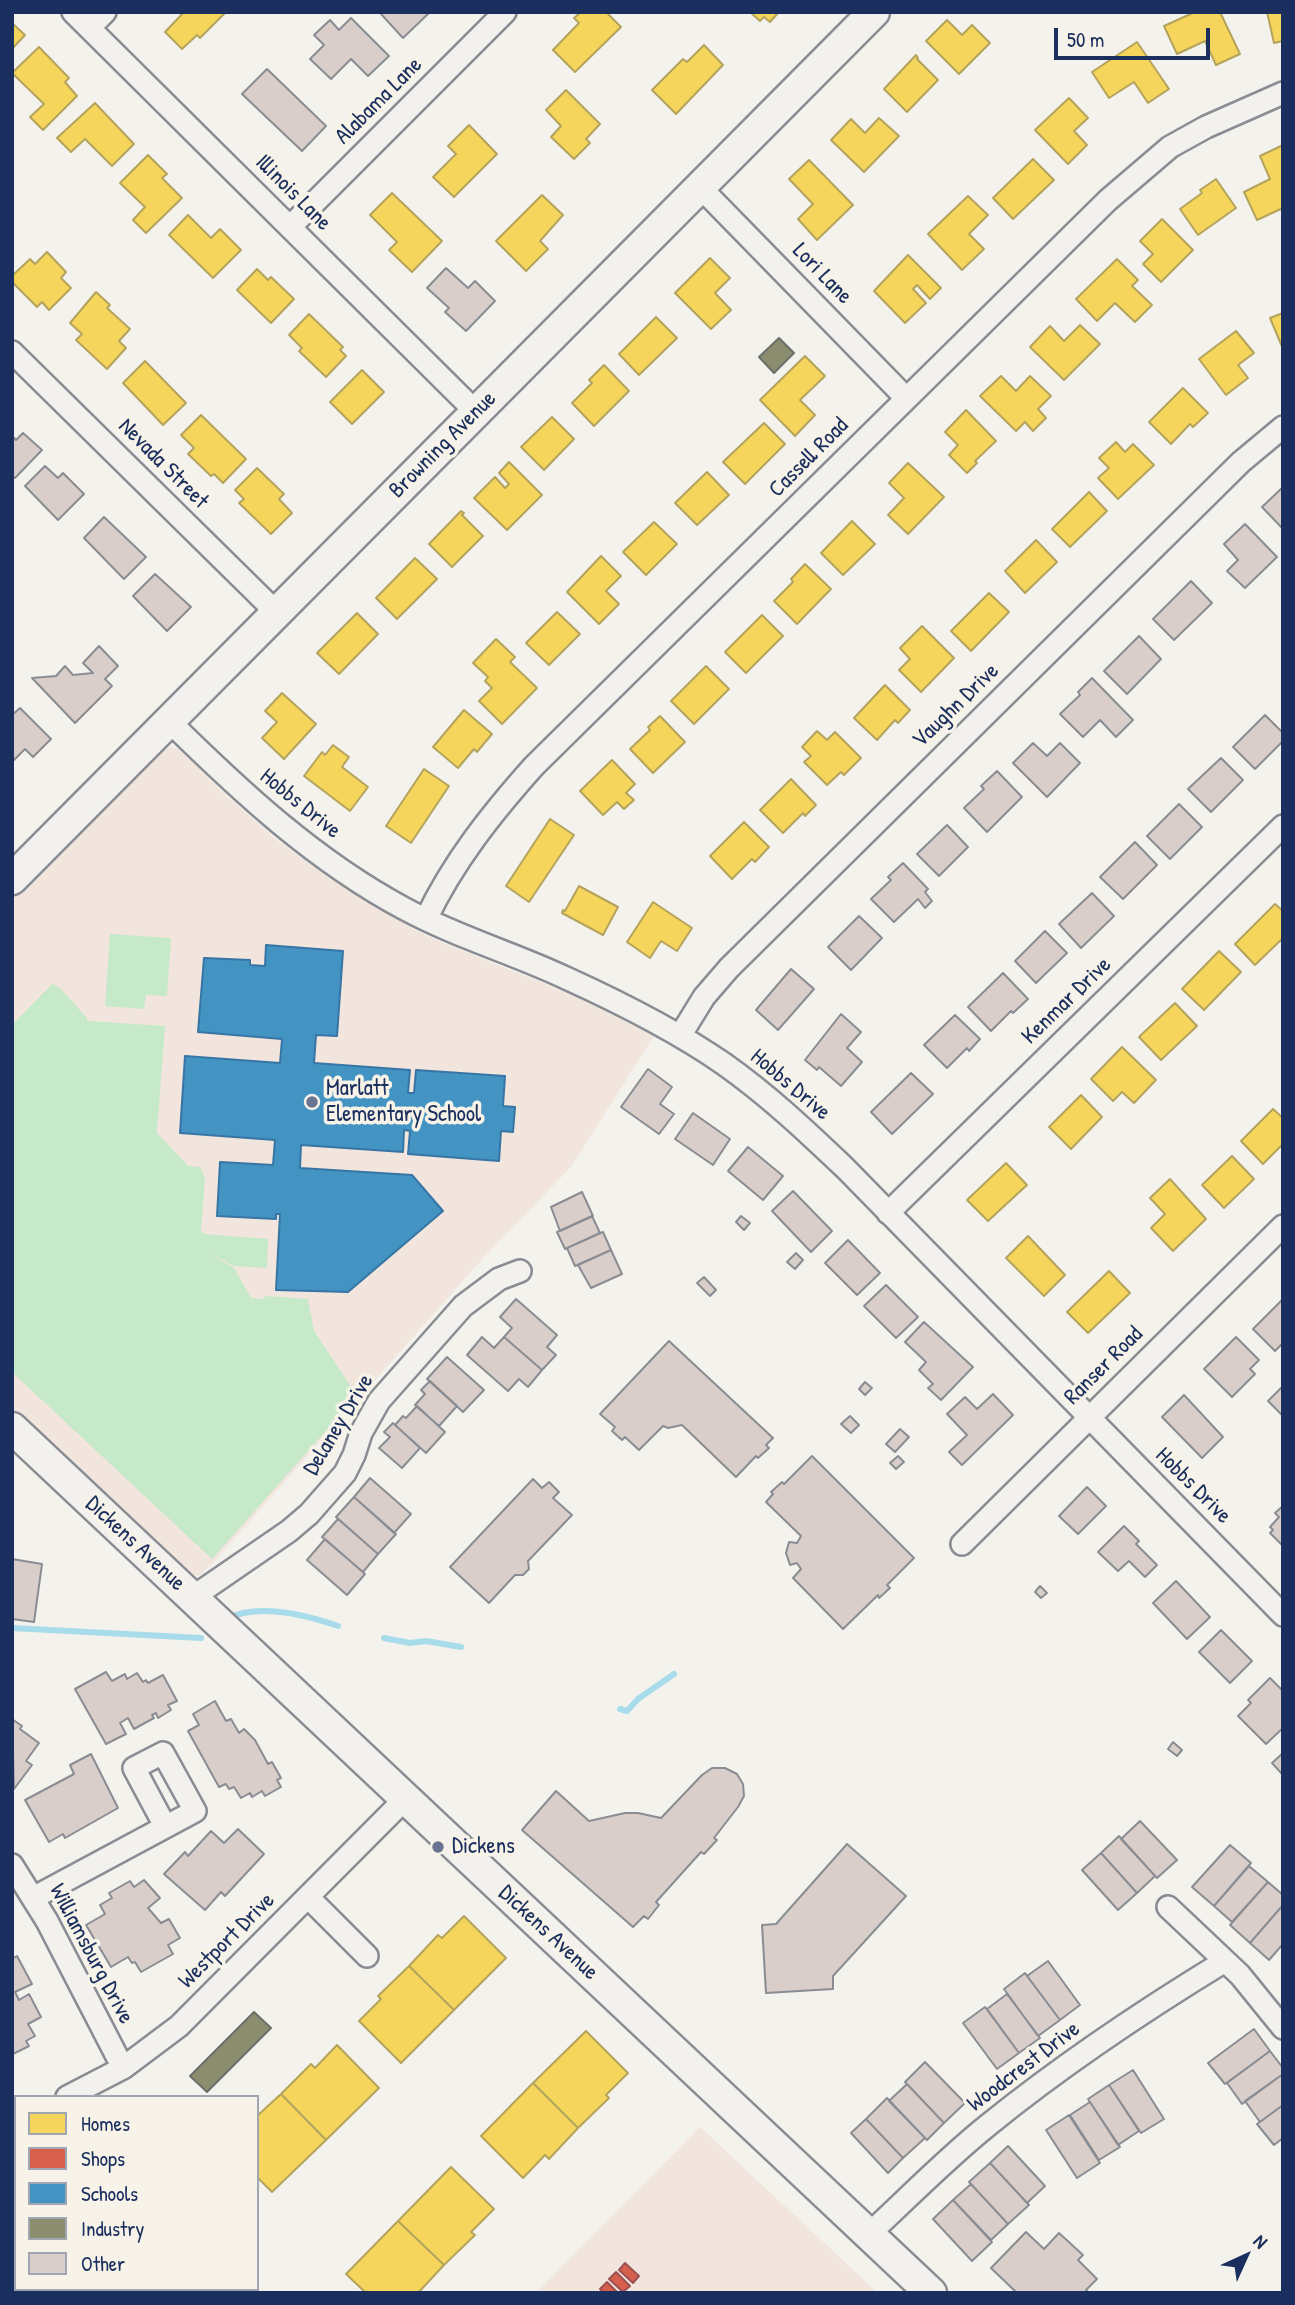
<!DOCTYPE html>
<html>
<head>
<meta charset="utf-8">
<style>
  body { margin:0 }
  #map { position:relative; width:1295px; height:2305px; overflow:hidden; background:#f4f2ec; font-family:"Patrick Hand",sans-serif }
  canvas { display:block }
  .frame { position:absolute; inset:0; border:14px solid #1b2f5e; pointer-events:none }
  .legend { position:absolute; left:14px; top:2095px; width:245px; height:196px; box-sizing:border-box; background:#f7f3e8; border:2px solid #9fa5b1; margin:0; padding:9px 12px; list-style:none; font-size:21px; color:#1b2f5e }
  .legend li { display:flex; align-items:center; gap:14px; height:35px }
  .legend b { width:35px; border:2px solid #9fa5b1 }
  .north { position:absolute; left:1211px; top:2221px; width:70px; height:70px; -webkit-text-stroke:5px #f7f3e8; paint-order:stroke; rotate:45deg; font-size:19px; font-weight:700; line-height:28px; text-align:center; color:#1b2f5e }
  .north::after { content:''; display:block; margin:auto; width:24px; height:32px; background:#1b2f5e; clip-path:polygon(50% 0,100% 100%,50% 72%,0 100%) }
  .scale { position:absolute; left:1054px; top:28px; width:156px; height:32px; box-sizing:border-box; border:4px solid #1b2f5e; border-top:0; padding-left:9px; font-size:21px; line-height:24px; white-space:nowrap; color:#1b2f5e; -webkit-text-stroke:5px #f7f3e8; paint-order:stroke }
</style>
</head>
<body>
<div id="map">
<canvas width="1295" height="2305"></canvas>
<div class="frame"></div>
<ul class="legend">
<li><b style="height:19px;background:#f6d55c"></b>Homes</li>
<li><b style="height:19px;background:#d6604d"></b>Shops</li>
<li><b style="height:19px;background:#4393c3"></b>Schools</li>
<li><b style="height:19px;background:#8c8c6e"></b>Industry</li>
<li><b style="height:19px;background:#daceca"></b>Other</li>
</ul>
<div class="north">N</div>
<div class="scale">50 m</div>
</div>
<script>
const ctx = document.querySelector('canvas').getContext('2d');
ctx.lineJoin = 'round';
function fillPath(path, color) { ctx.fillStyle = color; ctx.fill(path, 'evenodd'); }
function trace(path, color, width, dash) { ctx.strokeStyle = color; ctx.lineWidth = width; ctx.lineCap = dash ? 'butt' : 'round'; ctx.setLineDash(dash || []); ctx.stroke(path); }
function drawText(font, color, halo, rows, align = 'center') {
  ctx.font = font + ' "Patrick Hand",sans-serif'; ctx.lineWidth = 7; ctx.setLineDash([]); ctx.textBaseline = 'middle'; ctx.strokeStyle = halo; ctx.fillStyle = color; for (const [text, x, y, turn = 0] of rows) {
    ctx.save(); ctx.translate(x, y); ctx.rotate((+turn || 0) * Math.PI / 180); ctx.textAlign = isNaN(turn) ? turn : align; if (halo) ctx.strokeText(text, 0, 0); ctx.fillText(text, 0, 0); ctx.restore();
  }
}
fillPath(new Path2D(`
  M172,747l6,2 6,5 36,36 58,51 55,40 84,50 31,14 127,51 79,40 -83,131 -86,89 -273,308 -12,11 -4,1 -15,-9 -169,-160v-510l147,-145z
  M700,2127l178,166h-342z`), '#f1e5dd');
fillPath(new Path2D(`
  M110,934l61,4 -4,58 -21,-1 -2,14 -39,-3z
  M52,984l8,4 27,30v3l78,5 -8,107 31,33 12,1 5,11 -4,53 3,3 64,5 -1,29 -33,-2 -26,-14 26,16 17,30 13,1 1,-3 43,3 6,32 43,65 -145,163 -200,-187v-347z`), '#c5e9c9');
const homes = new Path2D(`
  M184,12h42l-26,26 -3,-3 -15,14 -17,-17z
  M581,12h25l15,15 -46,45 -22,-22 26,-27 -5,-5z
  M750,12h29l-9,10 -6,-5 -4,4z
  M1195,12h25l20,42 -24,11 -11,-24 -28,13 -13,-28z
  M1267,12h16v29l-9,2z
  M947,20l15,15 10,-10 18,18 -31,31 -33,-33z
  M12,23l13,12 -13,14z
  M1137,42l32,47 -21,14 -14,-21 -25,16 -17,-26z
  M704,45l19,20 -47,49 -24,-24 31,-31 4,3z
  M39,47l30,31 -4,4 12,14 -34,34 -13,-13 14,-13 -32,-31z
  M916,55l2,3 -1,1 21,21 -31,32 -23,-23z
  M566,90l34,34 -14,15 4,4 -16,16 -23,-22 10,-11 -15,-16z
  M1069,98l19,20 -14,13 13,14 -19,19 -33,-34z
  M95,103l39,41 -22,22 -27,-27 -14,13 -14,-14z
  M879,118l20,18 -35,36 -33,-32 20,-21 14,14z
  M469,125l28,29 -43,43 -21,-20 23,-23 -8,-8z
  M1283,145v63l-26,12 -13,-28 26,-13 -10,-23z
  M148,155l19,19 -5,4 20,20 -36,35 -13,-13 12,-13 -25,-24z
  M1033,159l21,21 -41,39 -20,-21z
  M809,160l44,45 -36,35 -19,-21 15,-15 -24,-25z
  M1216,179l20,29 -38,27 -18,-26 22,-16 -2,-3z
  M392,193l50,48 -30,31 -23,-22 8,-8 -27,-27z
  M542,195l21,20 -23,26 8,8 -22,22 -30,-30z
  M968,196l20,19 -19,19 15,15 -22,21 -34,-36z
  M188,215l23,23 9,-9 21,21 -28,28 -44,-43z
  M1162,219l31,31 -32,32 -18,-18 10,-10 -13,-13z
  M47,252l19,20 -5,6 10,10 -22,22 -7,-8 -5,5 -25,-25v-6l18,-17 5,5z
  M908,255l33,33 -11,11 -13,-14 -4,4 13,14 -21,20 -31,-32z
  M710,258l20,20 -15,15 16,17 -20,19 -36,-36z
  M1117,259l21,21 -6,6 20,19 -17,17 -20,-19 -18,18 -21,-22z
  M257,269l11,11 3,-3 23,22 -23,24 -34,-33z
  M96,292l14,13 -3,3 23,21 -11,12 7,7 -19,21 -31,-29 6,-6 -12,-11z
  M1283,313v36l-13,-31z
  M309,314l34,33 -3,3 6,6 -20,21 -27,-26 3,-3 -13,-13z
  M656,317l21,21 -38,37 -20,-21z
  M1080,325l20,19 -36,36 -34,-33 20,-21 14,15z
  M1236,331l18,22 -16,12 10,13 -22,17 -27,-36z
  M805,356l20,20 -25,24 15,15 -20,21 -35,-36z
  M145,361l41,42 -23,22 -40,-42z
  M604,365l25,26 -35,35 -22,-23 20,-20 -3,-3z
  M362,370l22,22 -32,32 -22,-22z
  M1001,376l15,15 14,-15 21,20 -13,13 8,9 -13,13 -8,-9 -9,9 -36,-35z
  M1183,388l25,25 -15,14 -3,-3 -19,20 -22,-22z
  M966,410l30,31 -21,20 2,2 -10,10 -18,-18 9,-10 -13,-13z
  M201,415l45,44 -23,24 -9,-9 -3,2 -23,-22 6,-6 -13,-13z
  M552,417l22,22 -30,31 -23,-23z
  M764,423l21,21 -40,40 -22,-22z
  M1116,442l9,10 8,-8 21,21 -36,34 -20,-21 11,-10 -10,-10z
  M509,462l33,33 -35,35 -33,-32 21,-21 10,11 4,-4 -10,-11z
  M908,463l36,34 -36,37 -20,-19 16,-17 -15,-15z
  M257,468l27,26 -5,5 13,14 -21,21 -32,-31 5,-4 -9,-9z
  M707,472l22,23 -32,30 -22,-22z
  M1089,492l18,19 -37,36 -18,-18z
  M461,511l3,2 -2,2 21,21 -31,31 -23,-23z
  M852,521l23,23 -32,31 -22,-22z
  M654,522l23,22 -31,31 -23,-23z
  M1036,540l21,22 -32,31 -20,-22z
  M601,556l20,20 -15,15 13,13 -20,20 -32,-32z
  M415,558l22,21 -40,40 -21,-21z
  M805,564l26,25 -34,35 -23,-23 19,-19 -2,-3z
  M989,593l20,19 -38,39 -20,-20z
  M557,612l23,22 -31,31 -23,-22z
  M357,613l21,21 -39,40 -22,-21z
  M762,615l21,21 -37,37 -21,-21z
  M922,626l32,32 -33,34 -22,-22 11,-11 -10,-11z
  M496,639l19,18 -5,5 27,26 -35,36 -23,-23 13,-13 -7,-7 3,-4 -15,-14z
  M706,666l23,23 -35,35 -23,-23z
  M885,685l25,25 -12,13 -3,-3 -18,20 -23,-22z
  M282,693l34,31 -32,35 -22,-21 15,-16 -12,-11z
  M464,710l28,24 -15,18 -3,-3 -16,19 -25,-21z
  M660,716l25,26 -32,31 -23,-24 20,-19 -2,-3z
  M817,731l10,9 8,-8 26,26 -17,17 -3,-3 -14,13 -23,-23 7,-6 -9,-9z
  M333,745l16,12 -7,10 26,20 -18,24 -46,-35 18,-24 3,3z
  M612,760l23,24 -9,9 8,7 -10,9 -7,-7 -14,13 -23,-24z
  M424,769l25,17 -38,57 -25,-17z
  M791,779l25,26 -11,11 -2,-3 -20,20 -23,-23z
  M550,819l24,16 -45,67 -23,-16z
  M744,822l25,25 -14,15 -3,-3 -20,20 -22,-23z
  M579,886l39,21 -15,28 -41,-22 1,-3 2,1z
  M653,902l39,26 -15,23 -16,-10 -11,17 -23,-16z
  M1275,904l8,7v27l-28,27 -20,-21z
  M1219,951l22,21 -37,38 -22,-21z
  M1175,1003l22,23 -36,34 -22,-23z
  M1122,1047l34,33 -22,23 -12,-11 -9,9 -22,-22z
  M1081,1095l21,22 -31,32 -22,-22z
  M1273,1109l10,9v26l-20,20 -22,-23z
  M1232,1156l22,23 -30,29 -22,-23z
  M1006,1163l21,22 -39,36 -21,-21z
  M1170,1179l36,40 -33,32 -22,-23 14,-14 -15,-16z
  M1028,1236l37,39 -21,21 -38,-38z
  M1109,1271l21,22 -42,40 -21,-21z
  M464,1916l42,42 -52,52 -45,-44 29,-31 4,3z
  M409,1966l45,44 -53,53 -42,-42 22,-22 -3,-3z
  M586,2031l42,42 -22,22 3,3 -31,30 -45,-45z
  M337,2045l42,43 -53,52 -45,-46 30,-30 4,4z
  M533,2083l45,45 -29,31 -4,-4 -22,23 -42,-42z
  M281,2094l45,46 -54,52 -15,-15v-61z
  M451,2167l43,42 -23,23 4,3 -31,30 -46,-44z
  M398,2221l46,44 -26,28h-52l-20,-19z`);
fillPath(homes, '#f6d55c');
trace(homes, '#b4a35d', 2);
const shops = new Path2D(`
  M625,2263l14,13 -6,7 -14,-13z
  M616,2272l14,14 -7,6 -14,-13z
  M607,2282l11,11h-14l-4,-4z`);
fillPath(shops, '#d6604d');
trace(shops, '#9e5152', 2);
const schools = new Path2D(`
  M266,945l77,6 -6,85 -21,-1 -2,28 96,7 -2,23h6l2,-23 89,6 -2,30 12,1 -2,25 -12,-1 -2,30 -91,-7 2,-23 -6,-1 -1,22 -102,-7 -1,23 112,7 31,36 -95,81 -72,-2 4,-76h-4v5l-59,-3 3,-54 53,3 2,-25 -95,-7 5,-77 95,7 2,-24 -84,-7 6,-74 46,2v5l15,1z`);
fillPath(schools, '#4393c3');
trace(schools, '#3775a5', 2);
const industry = new Path2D(`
  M779,338l15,15 -20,20 -15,-16z
  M254,2012l17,16 -64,64 -17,-16z`);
fillPath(industry, '#8c8c6e');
trace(industry, '#6a7069', 2);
trace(new Path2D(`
  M236,1615c31,-10 73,1 102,11
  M12,1628l189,10
  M384,1638l26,5 16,-2 35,6
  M620,1709l7,2 11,-12 36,-25`), '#a8dcea', 6);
const building = new Path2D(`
  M383,12h47l-27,26 -22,-24z
  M351,18l38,38 -21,20 -17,-17 -20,20 -21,-20 14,-14 -10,-10 16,-15 9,10z
  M267,69l59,57 -24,25 -60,-57z
  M446,268l22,20 7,-7 20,20 -29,30 -21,-19 4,-4 -22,-20z
  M23,433l19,17 -27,28 -3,-2v-40l4,4z
  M45,466l13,12 5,-5 21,21 -26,26 -33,-34z
  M1283,487v42l-21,-22z
  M104,517l42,40 -22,22 -40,-41z
  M1245,524l32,33 -32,31 -18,-17 11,-11 -14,-16z
  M155,574l36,33 -24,24 -34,-35z
  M1191,581l21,22 -38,37 -21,-21z
  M1139,636l22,23 -34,35 -23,-23z
  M99,646l19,20 -13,13 7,7 -37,37 -43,-45 24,-2 9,-10 8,9 20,-2 -10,-10z
  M1092,678l41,42 -17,17 -16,-17 -17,17 -23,-23 20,-19 -2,-3z
  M20,708l31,31 -18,18 -8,-8 -13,13v-47z
  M1265,715l18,18v8l-28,28 -22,-22z
  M1033,743l14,13 13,-13 20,20 -33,34 -34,-34z
  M1221,758l22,22 -32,32 -23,-23z
  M997,771l25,26 -35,35 -23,-24 20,-19 -3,-3z
  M1179,804l23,23 -32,32 -23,-23z
  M947,825l21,22 -29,29 -22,-22z
  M1135,842l22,23 -34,34 -23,-22z
  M903,863l25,26 -3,3 7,9 -7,7 -7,-9 -24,23 -23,-23 20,-19 -3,-3z
  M1092,893l22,23 -33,32 -22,-24z
  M859,916l23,22 -31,32 -23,-23z
  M1045,931l22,22 -31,30 -21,-22z
  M791,969l23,20 -36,41 -22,-20z
  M1003,973l25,26 -15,14 -2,-2 -20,20 -23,-24z
  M841,1014l20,18 -14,16 15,14 -21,24 -22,-19 -2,3 -12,-10z
  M955,1015l25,24 -11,12 -2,-3 -20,20 -23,-23z
  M648,1069l24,18 -12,17 14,10 -15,20 -38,-27z
  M911,1073l22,21 -41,40 -21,-22z
  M693,1113l37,26 -17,26 -38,-26z
  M748,1147l35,29 -20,24 -35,-29z
  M793,1191l39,40 -21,21 -39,-41z
  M582,1192l11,24 -33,15 -9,-24z
  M592,1216l8,17 -35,16 -8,-17z
  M741,1216l9,7 -6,7 -8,-8z
  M603,1232l8,18 -36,16 -8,-18z
  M848,1240l32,33 -23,22 -32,-32z
  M611,1250l11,24 -31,14 -13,-23z
  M796,1253l7,7 -8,9 -8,-7z
  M704,1277l12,13 -6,6 -13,-13z
  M886,1285l32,32 -22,21 -32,-32z
  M516,1299l41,36 -10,12 9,8 -14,15 -38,-33 8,-9 -12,-11z
  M1283,1299v44l-8,8 -22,-22z
  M924,1322l49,45 -32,33 -13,-12 5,-4 -14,-14 7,-8 -21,-20z
  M482,1337l12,11 10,-11 38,33 -14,17 -9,-8 -11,12 -41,-36z
  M1236,1337l23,23 -9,9 5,5 -23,23 -28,-28z
  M669,1341l104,97 -7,7 3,3 -11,10 -2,-2 -20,21 -54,-52 -14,3 -5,-2 -24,24 -14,-13 -3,3 -10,-9 3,-4 -15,-13z
  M447,1357l37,33 -21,22 -36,-33z
  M430,1381l27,25 -18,20 -24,-21 10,-11 -4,-4z
  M865,1382l7,6 -7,7 -6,-6z
  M1283,1386v30l-15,-15z
  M993,1394l20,21 -51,50 -13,-13 18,-17 -20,-21 18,-17 12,12z
  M1184,1395l39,42 -21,21 -40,-41z
  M417,1406l28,26 -19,21 -31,-28 8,-9 3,2z
  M850,1416l9,9 -8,8 -10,-9z
  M393,1423l27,25 -18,20 -23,-20 11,-11 -6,-5z
  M900,1429l9,8 -14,15 -9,-8z
  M812,1456l102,102 -27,27 3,3 -11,10 -1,-3 -35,34 -50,-51 8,-9 -4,-6 -7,2 -4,-12 3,-11 8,1 4,-7 -35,-34 7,-8 -2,-2 11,-10 2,2z
  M898,1456l6,6 -8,7 -6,-6z
  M370,1478l41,36 -17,19 -40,-36z
  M533,1479l9,9 7,-6 10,10 -6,6 19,17 -44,46 1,8 -6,6h-8l-26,28 -39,-36z
  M1087,1487l19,19 -28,28 -19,-18z
  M354,1497l42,37 -18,20 -42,-37z
  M1283,1506v40l-13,-13 3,-3 -3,-3 9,-10 -4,-4z
  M338,1519l40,35 -15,18 -41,-35z
  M1124,1526l15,15 -3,3 21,21 -12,12 -16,-16 -11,10 -20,-19z
  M325,1539l40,35 -18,21 -40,-35z
  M12,1559l30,5 -8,58 -22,-3z
  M1176,1581l34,36 -23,22 -34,-36z
  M1040,1586l7,7 -6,5 -6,-6z
  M1221,1630l31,31 -22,22 -31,-31z
  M106,1672l6,9 13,-7 2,5 10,-6 6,9 3,-2 2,3 15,-8 14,26 -9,4 3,5 -13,8 -2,-5 -4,2 2,3 -20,11 -6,-11 -8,5 6,11 -20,10 -31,-55z
  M1270,1678l13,13v37l-17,16 -28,-28 13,-13 -3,-3z
  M215,1701l11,20 5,-2 8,14 5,-4 11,11 13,24 4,-2 9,16 -4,2 4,7 -16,9 -3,-5 -10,6 -2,-4 -9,5 -7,-11 -5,2 -3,-5 -7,3 -31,-56 11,-6 -6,-11z
  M12,1719l10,7 -2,3 19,14 -13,18 6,4 -18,24z
  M1173,1742l9,8 -5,6 -9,-7z
  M1283,1753v22l-11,-12z
  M91,1754l27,54 -53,30 -2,-4 -14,8 -24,-42 49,-26 -4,-9z
  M712,1768h13l12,6 6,10 1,12 -6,11 -24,31 3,2 -13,14 -3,-2 -45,50 3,3 -11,14 -4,-3 -11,11 -111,-97 34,-39 33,30 36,-8h13l23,5 41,-43z
  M1140,1821l37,39 -20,18 -36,-39z
  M238,1829l26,25 -39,42 -4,-4 -16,18 -41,-36 21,-22 3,4 23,-25 13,12z
  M1119,1836l36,40 -18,17 -36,-40z
  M847,1844l59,52 -73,80v13l-67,4 -4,-68 14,-1z
  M1230,1845l21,18 -37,43 -22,-19z
  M1101,1853l36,40 -19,17 -36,-40z
  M1249,1866l19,16 -36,40 -18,-16z
  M144,1880l16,18 -12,10 13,15 8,-4 11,19 -12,7 5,9 -32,18 -6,-10 -3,1 -4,-6 -17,10 -25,-42 19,-11 -5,-9 12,-7 -3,-5 21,-12 4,6z
  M1268,1882l15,13v10l-33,38 -20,-18z
  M1283,1905v39l-14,16 -19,-17z
  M17,1956l15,28 -17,8 4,8 10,-6 12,23 -13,7 7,12 -9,5 3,5 -16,8 -1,-95z
  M1048,1961l32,44 -20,15 -33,-44z
  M1025,1973l35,47 -22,16 -34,-47z
  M1007,1994l33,44 -21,15 -32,-44z
  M985,2007l34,46 -22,16 -34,-46z
  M1254,2029l16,22 -45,33 -17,-21z
  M1270,2051l13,17v6l-41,30 -15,-21z
  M925,2062l40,41 -21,20 -39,-41z
  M1133,2070l31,49 -23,14 -32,-48z
  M1283,2074v31l-23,17 -15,-21z
  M907,2084l37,39 -17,17 -38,-39z
  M1109,2085l30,46 -21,14 -30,-46z
  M887,2098l38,40 -22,20 -37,-39z
  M1090,2102l30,45 -21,13 -29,-45z
  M1283,2105v33l-9,7 -17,-21z
  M1069,2115l31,48 -23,15 -31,-48z
  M866,2119l37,39 -15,15 -37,-40z
  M1008,2146l37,40 -18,17 -37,-40z
  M990,2163l39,42 -21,19 -39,-42z
  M971,2184l37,40 -17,16 -38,-40z
  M953,2200l39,42 -20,19 -39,-42z
  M1026,2232l18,17 15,-16 24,22 -5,5 19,19 -11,11 3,3h-72l-26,-25z`);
fillPath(building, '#daceca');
trace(building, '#898c92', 2);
const street = new Path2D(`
  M73,12l403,400
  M89,28l16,-16
  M700,187l206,211
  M290,227l215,-215
  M12,352l265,261
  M169,721c72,71 146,140 236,188 52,28 108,44 161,69 55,25 109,52 158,86 44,31 82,67 121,104l438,447
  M426,919c27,-57 66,-106 108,-153l574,-566 62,-53 36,-20 77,-34
  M680,1036l24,-39 25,-29 512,-506 42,-35
  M888,1213l395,-387
  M962,1544l321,-318
  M193,1597l96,-66 20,-17 36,-41 9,-18 7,-22 18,-32 84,-95 36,-27 21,-8
  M12,1865l35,56 76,147
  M308,1897l59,59
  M33,1898l162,-87 -32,-58 -29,15 31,58
  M1168,1907l72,68 43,53
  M67,2097l56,-29 56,-42 226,-227
  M12,2116l4,-1
  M869,2234c39,-36 77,-75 118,-108 75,-61 156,-115 238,-165
  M12,2243l4,24
  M16,2293v-4`);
const secondary = new Path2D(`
  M12,879l862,-867
  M12,1428l919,865`);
trace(street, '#898c92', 26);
trace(secondary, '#898c92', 35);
trace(street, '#f2f1ed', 21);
trace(secondary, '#f2f1ed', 30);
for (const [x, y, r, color] of [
  [312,1102,7,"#677390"],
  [438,1847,7,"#677390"]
]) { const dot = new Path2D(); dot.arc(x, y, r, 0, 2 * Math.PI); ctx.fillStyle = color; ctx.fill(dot); trace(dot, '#f7f3e8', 2.5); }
drawText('23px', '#1b2f5e', '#f7f3e8', [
  ["Alabama Lane",379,101,-45],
  ["Illinois Lane",293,193,45],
  ["Lori Lane",822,274,46],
  ["Browning Avenue",443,445,-45],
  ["Cassell Road",809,458,-45],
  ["Nevada Street",163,464,45],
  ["Vaughn Drive",956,706,-44],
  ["Hobbs Drive",300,804,39],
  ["Kenmar Drive",1067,1001,-44],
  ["Hobbs Drive",790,1085,40],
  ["Ranser Road",1104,1366,-45],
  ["Delaney Drive",339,1425,-59],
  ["Hobbs Drive",1193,1486,45],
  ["Dickens Avenue",135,1544,43],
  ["Dickens Avenue",548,1933,43],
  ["Westport Drive",227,1941,-45],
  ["Williamsburg Drive",91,1954,62],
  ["Woodcrest Drive",1024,2067,-37]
]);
drawText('23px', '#1b2f5e', '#f7f3e8', [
  ["Marlatt",326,1089],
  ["Elementary School",326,1115],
  ["Dickens",452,1847]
], 'left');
</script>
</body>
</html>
